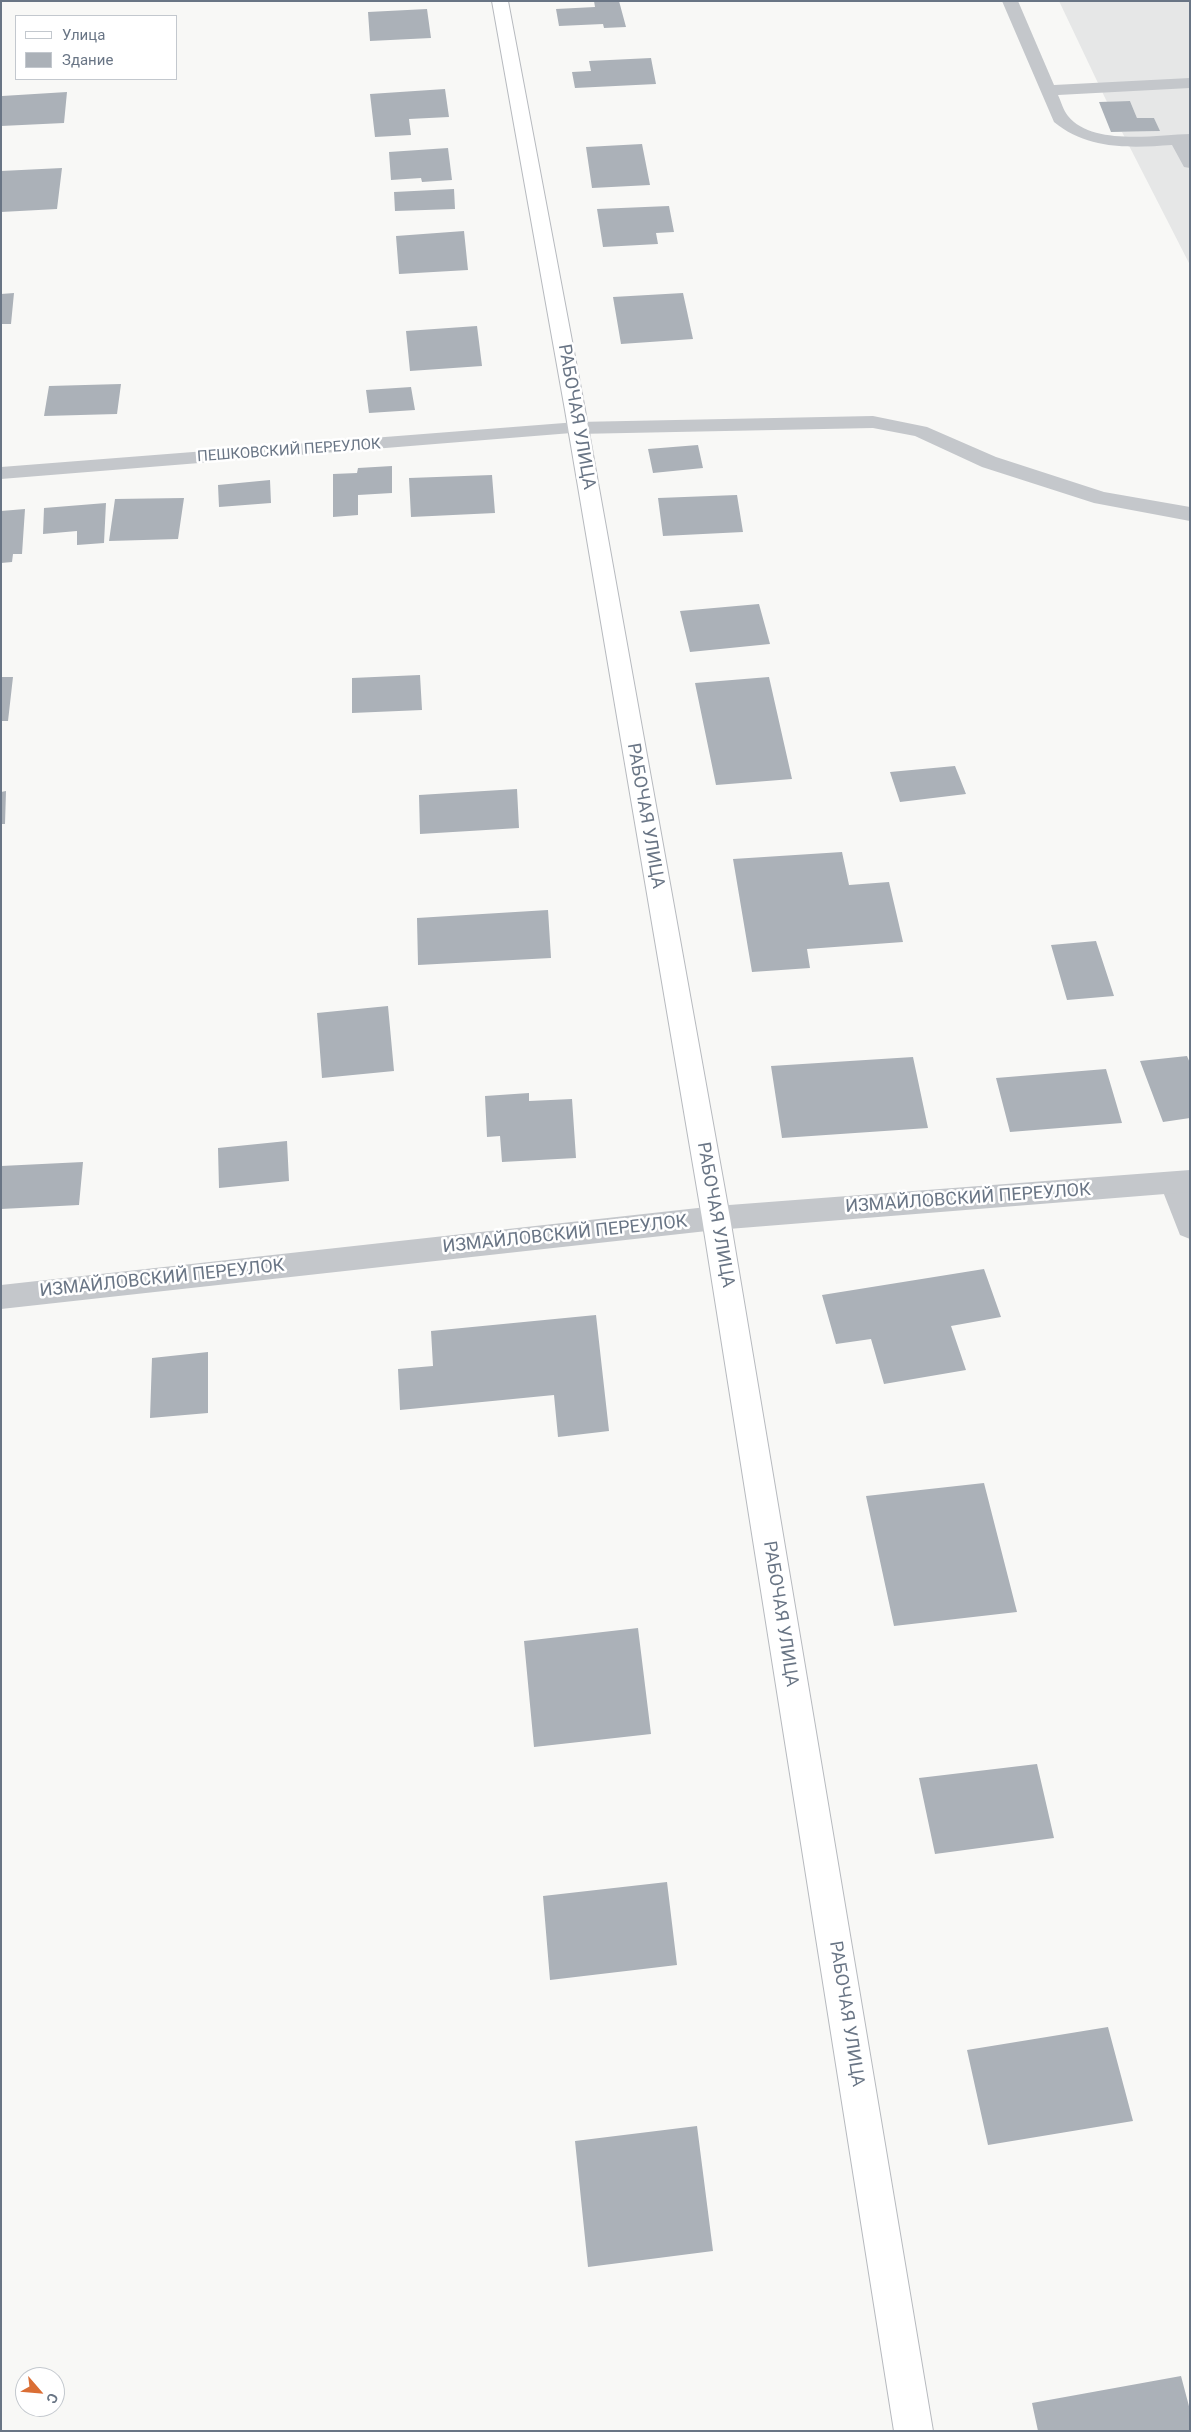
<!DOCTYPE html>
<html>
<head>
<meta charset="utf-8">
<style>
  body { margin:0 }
  #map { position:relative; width:1191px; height:2432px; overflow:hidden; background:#f8f8f6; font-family:Roboto,sans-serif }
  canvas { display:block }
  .frame { position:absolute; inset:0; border:2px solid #697585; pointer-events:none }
  .legend { position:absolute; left:15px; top:15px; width:162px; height:65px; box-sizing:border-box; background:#fff; border:1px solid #c3c8ce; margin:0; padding:6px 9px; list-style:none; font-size:15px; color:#697585 }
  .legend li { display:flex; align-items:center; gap:10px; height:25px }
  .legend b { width:25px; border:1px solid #c3c8ce }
  .north { position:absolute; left:15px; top:2367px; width:50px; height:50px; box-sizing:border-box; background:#fff; border:1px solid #c3c8ce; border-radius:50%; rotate:117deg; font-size:14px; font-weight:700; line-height:20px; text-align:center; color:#697585 }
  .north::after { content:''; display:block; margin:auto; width:18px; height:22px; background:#da6e35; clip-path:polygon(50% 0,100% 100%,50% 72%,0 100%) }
</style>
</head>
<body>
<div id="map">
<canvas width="1191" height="2432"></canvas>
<div class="frame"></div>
<ul class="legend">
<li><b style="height:6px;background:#fff"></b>Улица</li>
<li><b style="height:14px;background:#abb1b8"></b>Здание</li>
</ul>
<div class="north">С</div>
</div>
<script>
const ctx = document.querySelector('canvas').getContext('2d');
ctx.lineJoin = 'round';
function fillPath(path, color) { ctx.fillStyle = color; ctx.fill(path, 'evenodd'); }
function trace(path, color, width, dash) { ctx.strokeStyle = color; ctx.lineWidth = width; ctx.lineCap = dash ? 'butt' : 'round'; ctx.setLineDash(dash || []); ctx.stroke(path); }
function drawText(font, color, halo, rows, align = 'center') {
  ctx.font = font + ' Roboto,sans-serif'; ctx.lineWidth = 5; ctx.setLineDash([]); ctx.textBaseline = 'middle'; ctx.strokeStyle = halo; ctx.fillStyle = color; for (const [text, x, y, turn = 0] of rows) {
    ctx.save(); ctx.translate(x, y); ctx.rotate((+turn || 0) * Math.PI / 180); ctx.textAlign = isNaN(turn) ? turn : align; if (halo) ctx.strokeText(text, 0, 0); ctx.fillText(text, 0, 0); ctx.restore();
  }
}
fillPath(new Path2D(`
  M1059,1h131v264l-68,-133 37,-1 -5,-13h-17l-7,-17 -23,1z`), '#e6e7e7');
fillPath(new Path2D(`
  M594,1h25l7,26 -22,1 -1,-4 -44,2 -3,-17 39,-2z
  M427,9l4,29 -61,3 -2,-29z
  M651,58l5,26 -81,4 -3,-16 19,-1 -2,-10z
  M445,89l4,28 -40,2 2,16 -36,2 -5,-43z
  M67,92l-3,31 -63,3 1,-30z
  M1130,101l7,17h17l6,13 -49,1 -12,-30z
  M642,144l8,41 -58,3 -6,-41z
  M448,148l4,32 -30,2 -1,-4 -30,2 -2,-28z
  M62,168l-5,41 -56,3v-41z
  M454,189l1,20 -60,2 -1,-19z
  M669,206l5,26 -18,1 2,11 -55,3 -6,-38z
  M464,231l4,39 -69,4 -3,-38z
  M14,293l-3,31h-10v-30z
  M683,293l10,46 -72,5 -8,-47z
  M477,326l5,40 -72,5 -4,-40z
  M121,384l-4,30 -73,2 5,-30z
  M411,387l4,23 -46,3 -3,-23z
  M698,445l5,23 -50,5 -5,-24z
  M392,466v27l-34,2v20l-25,2v-43l24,-1 1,-5z
  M492,475l3,38 -84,4 -2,-39z
  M270,480l1,23 -52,4 -1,-22z
  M737,495l6,37 -80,4 -5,-38z
  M184,498l-6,41 -69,2 6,-42z
  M106,503l-2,40 -27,2v-14l-34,3 1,-26z
  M25,509l-3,45h-9l-1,8 -11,1v-52z
  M759,604l11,40 -80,8 -10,-41z
  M420,675l2,35 -70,3v-35z
  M1,677h12l-5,44h-7z
  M769,677l23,102 -76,6 -21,-102z
  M955,766l11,28 -66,8 -10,-30z
  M517,789l2,39 -99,6 -1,-39z
  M6,791l-1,33h-4v-32z
  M842,852l7,33 40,-3 14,60 -96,7 3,19 -58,4 -19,-113z
  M548,910l3,48 -133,7 -1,-47z
  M1096,941l18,55 -47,4 -16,-55z
  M388,1006l6,65 -72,7 -5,-65z
  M1187,1056l3,7v55l-27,4 -23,-61z
  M913,1057l15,71 -146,10 -11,-72z
  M1106,1069l16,54 -112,9 -14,-54z
  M529,1093v8l43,-2 4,59 -74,4 -2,-26 -13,1 -2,-41z
  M287,1141l2,40 -70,7 -1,-40z
  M83,1162l-4,43 -78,4v-43z
  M984,1269l17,48 -50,9 15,44 -82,14 -13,-45 -35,5 -14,-49z
  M596,1315l13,116 -51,6 -4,-42 -154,15 -2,-41 35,-3 -2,-35z
  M208,1352v61l-58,5 2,-60z
  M984,1483l33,129 -123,14 -28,-130z
  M638,1628l13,106 -117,13 -10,-106z
  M1037,1764l17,74 -119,16 -16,-76z
  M667,1882l10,83 -127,15 -7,-84z
  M1108,2027l25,94 -145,24 -21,-95z
  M697,2126l16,125 -125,16 -13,-126z
  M1181,2376l9,34v21h-152l-6,-28z`), '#abb1b8');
const secondary = new Path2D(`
  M492,1h16l77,409 145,808 203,1213h-39l-192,-1213 -137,-808z`);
trace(secondary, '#b7babf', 2);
fillPath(new Path2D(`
  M1002,1h16l36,84 136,-7v10l-132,7c3,6 5,15 10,21 24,30 88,19 122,18v34l-6,-1 -12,-22c-42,3 -84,5 -118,-23z
  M873,416l54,11 69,30 108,35 86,15v14l-96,-18 -112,-36 -67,-31 -42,-8 -296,6 -7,-2 -3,-4 3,-4 7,-2z
  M1174,1173l10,3 6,14v49l-10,-4 -20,-51 4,-8z`), '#c4c7cb');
fillPath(new Path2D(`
  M577,422l7,2 3,4 -3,4 -583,47v-12z
  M1190,1170v22l-474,38 -715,79v-24l715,-79z`), '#c4c7cb');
fillPath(secondary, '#fff');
drawText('15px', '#697585', '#fff', [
  ["ПЕШКОВСКИЙ ПЕРЕУЛОК",289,451,-4]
]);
drawText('18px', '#697585', '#fff', [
  ["РАБОЧАЯ УЛИЦА",576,417,80],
  ["РАБОЧАЯ УЛИЦА",645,816,80],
  ["ИЗМАЙЛОВСКИЙ ПЕРЕУЛОК",968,1199,-4],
  ["РАБОЧАЯ УЛИЦА",715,1215,80],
  ["ИЗМАЙЛОВСКИЙ ПЕРЕУЛОК",565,1235,-6],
  ["ИЗМАЙЛОВСКИЙ ПЕРЕУЛОК",162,1279,-6],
  ["РАБОЧАЯ УЛИЦА",780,1614,81],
  ["РАБОЧАЯ УЛИЦА",846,2014,81]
]);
</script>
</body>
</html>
